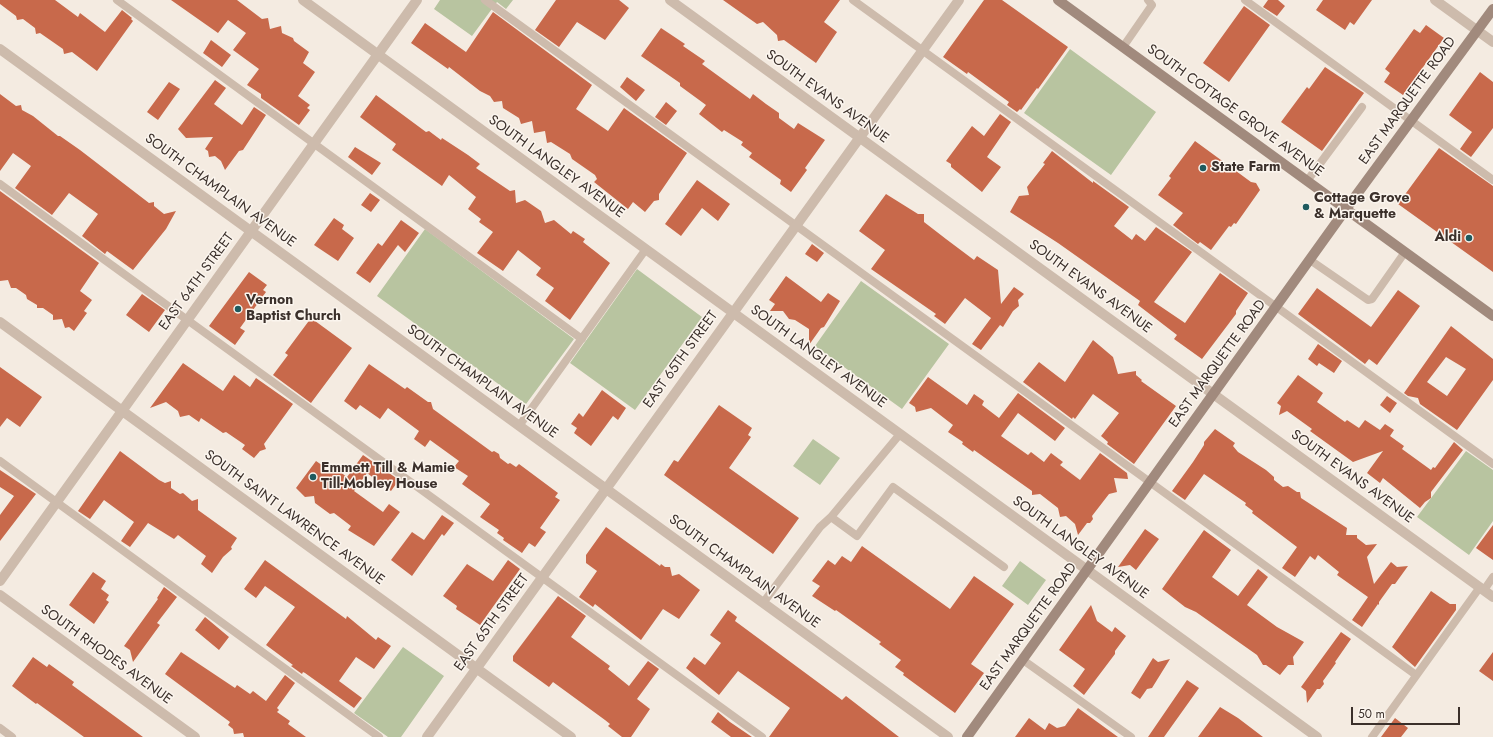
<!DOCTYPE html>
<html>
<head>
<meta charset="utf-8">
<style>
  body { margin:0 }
  #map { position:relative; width:1493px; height:737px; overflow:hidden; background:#f4ebe1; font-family:Jost,sans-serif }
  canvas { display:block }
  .scale { position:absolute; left:1351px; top:707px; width:109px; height:18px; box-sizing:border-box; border:2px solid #3b302b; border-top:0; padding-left:5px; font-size:12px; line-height:14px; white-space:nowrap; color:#3b302b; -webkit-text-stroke:3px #fbf5ee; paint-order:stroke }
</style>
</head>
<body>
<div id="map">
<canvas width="1493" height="737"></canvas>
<div class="scale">50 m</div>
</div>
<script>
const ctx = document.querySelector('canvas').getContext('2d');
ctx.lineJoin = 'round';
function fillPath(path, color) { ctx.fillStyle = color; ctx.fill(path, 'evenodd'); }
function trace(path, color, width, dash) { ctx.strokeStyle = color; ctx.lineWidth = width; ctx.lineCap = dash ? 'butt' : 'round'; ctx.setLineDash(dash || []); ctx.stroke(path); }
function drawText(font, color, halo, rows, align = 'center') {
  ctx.font = font + ' Jost,sans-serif'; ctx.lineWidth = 3; ctx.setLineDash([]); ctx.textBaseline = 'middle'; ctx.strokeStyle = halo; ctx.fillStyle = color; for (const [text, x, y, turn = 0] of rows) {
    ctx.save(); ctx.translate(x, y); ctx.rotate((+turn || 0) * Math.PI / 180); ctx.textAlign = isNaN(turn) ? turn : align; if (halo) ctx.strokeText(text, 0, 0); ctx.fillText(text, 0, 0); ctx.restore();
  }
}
fillPath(new Path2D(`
  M440,0h73l-7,9 -9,-7 -25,34 -38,-27z
  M1070,49l86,63 -45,63 -87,-62z
  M425,229l149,110 -48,65 -149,-108z
  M637,269l65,48 -67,93 -65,-47z
  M861,281l88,63 -47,65 -87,-63z
  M813,439l27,19 -20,27 -27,-19z
  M1466,451l27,19v51l-24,34 -52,-38z
  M1020,561l26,19 -18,25 -26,-19z
  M403,647l41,29 -43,61h-13l-34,-24z`), '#b8c4a0');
fillPath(new Path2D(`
  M0,0h55l23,17 2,-4 25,19 17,-22 10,8 -1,1 2,2 -36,50 -25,-19 -8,2 -1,-5 -23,-16 -4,1 -1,-6 -12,-9 -6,1 -1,-4 -16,-12z
  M171,0h66l25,19 6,-1 2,11 11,-3 1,7 11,5 1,3 15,11 -6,11 12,9 -17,24 12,9 -3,3 3,2 -11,15 -38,-27v-4l-14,-9 12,-16 -26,-19 13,-17 -18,-13 -10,13z
  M556,0h63l10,8 -24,32 -28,-18 -18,25 -24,-17z
  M723,0h117l-16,22 13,10 -21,31 -32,-23 -6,1 -1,-6 -14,-13 -6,2z
  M984,0h18l66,47 -30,42 -1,-1 -16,22 -1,-1 -3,3 -10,-7 2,-3 -41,-30 -1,2 -24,-17z
  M1268,0h10l7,6 -8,10 -14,-9z
  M1323,0h49l-18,25 -4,-3 -5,8 -29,-20z
  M1244,6l26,19 -41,57 -26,-19z
  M493,12l99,73 -16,24 32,22 16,-23 63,45 -28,41v6l-5,1 -9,11 -12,-10 -5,7 -34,-27 3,-3 -2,-4 -23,-16 -2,-5 -19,-12 -4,1 -2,-12 -11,2 -2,-12 -11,3 -2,-6 -16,-10 -1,-7 -8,1 -4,-6 -10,-5 -31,-24 -1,2 -37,-26 14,-20 41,29z
  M1426,25l18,13 -41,57 -19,-13 6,-9 -5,-4 29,-40 6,4z
  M661,28l24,16 -2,2 22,15 -3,3 48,35 3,-5 13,10 13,9v5l15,11 4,-6 27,17 -20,28 2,2 -16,22 -11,-8 1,-4 -32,-23 3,-4 -11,-8 2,-3 -19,-12 -2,2 -23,-18 7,-9 -26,-19v-3l-39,-27z
  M211,40l20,15 -9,12 -19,-14z
  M1325,67l39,26 -42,58 -41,-29 26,-35 2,2z
  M1480,72l13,10v46l-22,29 -11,-8 12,-17 -23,-17z
  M627,77l18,13 -9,11 -16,-14z
  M215,80l11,8 -12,16 28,21 12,-18 12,8 -23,35 -4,1 -14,19 -4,-9 -6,-5 -6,1 -1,-6 -3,-2 8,-12 -27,1 -8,-9z
  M169,82l11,7 -22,31 -11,-8z
  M0,94l16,12 5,-1 1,5 11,6 25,20h2l20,14 69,53 5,-1v4l10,8 12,-3 -10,18 -33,41 -26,-19 -2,3 -23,-18 16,-22 -29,-21 -17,22 -37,-27 16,-22 -18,-13 -13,18z
  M376,95l50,37 3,-1 12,9 1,-2 26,17 12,9 -4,4 34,23 5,-1 1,13 9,-3 16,11 4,12 9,-3 17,14 2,-3 12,8 -2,3 27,21 -40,57 -25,-19 9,-13 -18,-13 5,-7 -23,-18 -15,21 -26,-18 16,-21 -14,-10 2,-3 -13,-10 8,-12 -27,-22 -7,11 -50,-36 4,-6 -36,-27z
  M666,102l11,9 -11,14 -11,-8z
  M1000,114l11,8 -24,35 14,10 -19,25 -31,-25v-3l-5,-3 26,-35 12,10z
  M1195,141l56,41 5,1 4,7 -24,34 -2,-1 -3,4 -2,-1 -18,24 -11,-8 -2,2 -25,-19 10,-12 -25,-18 13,-17 -2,-2z
  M355,147l26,16 -9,12 -24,-18z
  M1439,148l54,38v86l-95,-68z
  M1052,151l41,32v-2l36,26 -15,19 18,14 4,-6 9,7 11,-14 36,25 -38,50 31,21 35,-50 28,20 -12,18v3l-34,45 -28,-20 3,-4 -39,-30 2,-4 -82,-58 -48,-31 9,-16 10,-1 -2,-8 18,-23 -2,-1z
  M697,180l33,24 -12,17 -16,-13 -21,28 -16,-12z
  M0,191l99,72 -19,28 12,9 -8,11 3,2 -13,18 -5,-4 -4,1 -3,-9 -9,1v-5l-10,-7h-6v-3l-10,-6 -1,-4 -10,-7h-5l-3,-8 -8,1z
  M370,193l10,7 -9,12 -10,-7z
  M886,194l32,20h6v8l22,17 28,21 3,-4 21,14 3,34 13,-17 10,7 -6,6 1,6 -6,5 -10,16 -3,-2 -19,25 -9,-6 19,-26 -26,-20 -20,26 -11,-8 2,-2 -65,-45 14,-19 -26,-19z
  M334,218l10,7 -2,4 12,9 -16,23 -24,-16z
  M401,220l18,13 -14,19 -7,-7 -28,38 -14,-10 22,-30 4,3z
  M812,244l12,9 -7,9 -12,-8z
  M249,272l18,13 -4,5 3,2 -26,36 5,3 -10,14 -26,-19z
  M786,276l35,26 7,-9 12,8 -16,26 -3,1 -12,17v-16l-14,-9 -6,-1 -6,-8h-13l5,-7 -6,-4z
  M1317,288l54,39 27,-37 22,16 -43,59 -8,-6 -4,5 -67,-50z
  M142,294l23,16 -16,22 -23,-17z
  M311,318l41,30 -41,55 -38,-28 15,-20 -3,-2z
  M1451,326l42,33v21l-36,50 -37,-26 -2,-6 -10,-2 -4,-3zM1446,357l20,12 -19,27 -20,-14z
  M1093,340l20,17 5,17 18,-3v4l6,5 -1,1 35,25 -42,58 -27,-20 1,-2 -7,-6 18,-23 -26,-19 -18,25 -2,-2 -1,2 -49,-37 16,-20 26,20z
  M1318,344l24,17 -8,12 -15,-10 -2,3 -9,-7z
  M183,363l40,28 11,-16 16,12 6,-9 37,26 -29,40 2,5 -6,2 -6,7 -12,-9 3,-4 -19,-13 -3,1 -22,-15 -2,4 -10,-7 -9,2 -2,-6 -12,-9 -16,6z
  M369,364l36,25 2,-2 21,15h3l2,7 59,43 2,-1 5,3 1,4 8,6 2,-1 6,4 3,-3 39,29 -3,4 5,3 -20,28 6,4 -11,15 -6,-4 -7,10 -19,-13 1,-2 -7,-5 2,-3 -19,-13 10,-13 -28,-20 6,-8 -14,-9 5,-6 -29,-21 -5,7 -11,-8 5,-8 -31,-23 -8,11 -20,-14 -4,5 -12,-9z
  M0,367l42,30 -22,30 -13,-9 -7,9z
  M1298,375l25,18 -6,9 28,20 2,-2 12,8 6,-8 15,10 5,-6 9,6 -4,6 14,10 -2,3 29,21 2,-3 2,1 19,-26 9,8 -32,42v6l-6,4 -5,6 -37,-30 -3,5 -13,-10 16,-22 -30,11 -43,-31 2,-2 -25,-18 -8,4 2,-9 -4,-3z
  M928,377l39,28 7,-11 10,7 -2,4 17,13 19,-25 47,35 -10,13 -37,-28 -17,23 27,19 3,-3 13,10 7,-9 12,9 -3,3 20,15 20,-27 27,20 1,6 -14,-1 3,14 -8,2 -17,22 1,3 -3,4h-3l-9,12 -3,-11 -9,-8 -6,1 -2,-9 -18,-14 -8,1v-4l-58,-41 -1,2 -11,-8 1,-2 -15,-10 5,-7 -22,-17 -15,4 -1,-5 -6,-4z
  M602,390l24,18 -8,12 -5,-4 -22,30 -17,-13 3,-5 -6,-4 8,-11 4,4z
  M1387,396l10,7 -7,10 -10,-8z
  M719,405l33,23 -4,7 3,2 -22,31 70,50 -26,36 -109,-79 10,-15 4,2z
  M1215,429l20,14 -2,3 5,6 28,18 8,7v3l9,7 5,-1 9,6h3l1,6 46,30 -1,7h11v3l9,7 11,-1 -10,13 7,27 17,-22 6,5 11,-1 -13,18h-3l-13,18v3l-1,-1 -16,23 -10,-7 16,-23 -31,-22 2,-3 -21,-17 -3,5 -5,-4 -15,21 -13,-9 15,-21 -45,-34 1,-2 -8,-6 1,-2 -42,-29 -19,26 -13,-9 21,-29 11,-17v-3z
  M120,451l39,29 6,3 6,-2v7l9,6 3,-1 9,8 6,-2v11l39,28 -6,9 1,2 -9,8 -11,16 -11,-9 5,-8 -28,-21 -4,4 -26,-16 -18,24 -9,-6 13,-19 -30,-22 -14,19 -12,-8z
  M363,455l36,25 -8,11 -24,-18 -13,18 29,21 6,-8 11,8 -26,34 -26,-16 3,-4 -17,-13 -4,1 -15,-11 -1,-7 -9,1 -9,-9 20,-27 13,9 3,-4 15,11z
  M0,470l36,24 -36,47v-26l14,-19 -14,-9z
  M442,515l12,8 -10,13 -2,-2 -30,42 -21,-16 21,-28 12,8z
  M1493,525v35l-17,-12z
  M606,527l54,39 1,-2 4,3h5l2,9 7,-2 21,16 -21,29 -16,-10 -22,31 -46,-36 -2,3 -14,-10 18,-26 -11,-8v-8z
  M1145,529l14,10 -12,16 -11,15 -6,-5 -12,2z
  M1204,530l27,20 -19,27 26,19 20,-27 10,8 -21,28 30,22 27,15 -11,15 1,8h-6l-8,10 -14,-10h-3l-6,-10 -61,-43 -11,-5 -23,-18z
  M862,546l88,63 24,-33 40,28 -43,60 13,9 -29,40 -52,-38 1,-2 -9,-6 6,-7 -22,-16 2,-2 -45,-32 -1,1 -23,-15 8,-10 -8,-5 16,-21 7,5 7,-9 9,6z
  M265,560l81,59 1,-3 29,24 2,-3 13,9 -17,23 -18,-12 -17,24 23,17 -8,10 -49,-35 -2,-1 -1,2 -11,-8 2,-1 -27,-20 29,-38 -30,-21 -9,12 -12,-9z
  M508,560l12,9 -40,56 -24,-16 1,-3 -14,-10 24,-32 26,17z
  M93,572l13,9 -5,8 8,6 -3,5 3,2 -15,22 -25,-19z
  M164,587l13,10 -20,26 3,2 -27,37 -3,-12 -6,-4 34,-47 -1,-1z
  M1431,591l19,13h6v6l-41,57 -23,-20z
  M558,596l28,20 -15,21 39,29 -2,3 21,17 19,-25 11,8 -22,30 13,10 -19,28h-9l-14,-11 2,-2 -5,-4 -52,-38 -4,5 -36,-26v-5z
  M1091,605l6,16 15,11 3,-5 11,9 -11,15v3l-31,41 -11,-9 12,-17 -26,-19z
  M728,610l9,7 -2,4 107,79 4,-4 53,41h-130l21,-29 -52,-37 -19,24 -33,-27 8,-11 11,8 16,-22 -11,-8z
  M205,617l24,20 -10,13 -24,-20z
  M1341,632l10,7 -16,23 1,1 -13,18 1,3 -4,5h-3l-10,14 -1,-12 -5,-4z
  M181,652l54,36 2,-3 13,9 3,-3 13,10 19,-26 10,8 -18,25 2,2 -2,2 13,9 -2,3 18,13h-62l-1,-4 -9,1 -1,-5 -5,-4 2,-3 -65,-48z
  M1493,652v29l-14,-10z
  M33,657l14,10 2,-3 25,18 -2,3 71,52h-59l-47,-34 -1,1 -24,-18z
  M1153,658l5,4 12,-3 -18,29 -5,1 -7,10 -9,-6z
  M1187,680l12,8 -35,49h-16z
  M1220,707l18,11 25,19h-65z
  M1078,708l40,29h-103l14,-19 16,12 4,-7 8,5 8,-2z
  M718,712l12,10 22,15h-21l-20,-15z
  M1395,718l13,10 -7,9h-20z`), '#c8694b');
trace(new Path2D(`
  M117,0l465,339
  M485,0l931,675
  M853,0l640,464
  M1245,0l248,180
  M1123,47l29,-42 -4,-5
  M1307,181l55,-74
  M0,184l762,553
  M1310,260l58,40 4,-1 33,-47
  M519,426l127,-177
  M0,461l379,276
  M831,517l69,-83
  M1484,590l9,-13
  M763,603l57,-76 11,-10 26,19 36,-49 111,80
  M1023,660l108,77
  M0,728l12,9
  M1372,737l108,-150`), '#cdbbac', 8);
trace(new Path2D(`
  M303,0l1014,737
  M670,0l823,597
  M1435,0l58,42
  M0,49l948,688
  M0,322l571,415
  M0,581l417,-581
  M0,595l195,142
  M427,737l532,-737`), '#cdbbac', 10);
trace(new Path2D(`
  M1058,0l435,316
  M967,737l379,-528 147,-200`), '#a18a7d', 10);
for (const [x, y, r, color] of [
  [1203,168,4,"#1f5a5e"],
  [1306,207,4,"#1f5a5e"],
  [1469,238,4,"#1f5a5e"],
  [238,309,4,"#1f5a5e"],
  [313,477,4,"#1f5a5e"]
]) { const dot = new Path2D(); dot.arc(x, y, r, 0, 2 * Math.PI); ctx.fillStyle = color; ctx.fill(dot); trace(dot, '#fbf5ee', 1.5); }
drawText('14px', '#3b302b', '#fbf5ee', [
  ["SOUTH EVANS AVENUE",827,97,36],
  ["EAST MARQUETTE ROAD",1408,101,-54],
  ["SOUTH COTTAGE GROVE AVENUE",1235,111,36],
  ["SOUTH LANGLEY AVENUE",556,167,36],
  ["SOUTH CHAMPLAIN AVENUE",220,191,36],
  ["EAST 64TH STREET",197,282,-54],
  ["SOUTH EVANS AVENUE",1090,287,36],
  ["SOUTH LANGLEY AVENUE",818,357,36],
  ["EAST 65TH STREET",681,360,-54],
  ["EAST MARQUETTE ROAD",1218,364,-54],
  ["SOUTH CHAMPLAIN AVENUE",482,382,36],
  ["SOUTH EVANS AVENUE",1352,477,36],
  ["SOUTH SAINT LAWRENCE AVENUE",294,518,36],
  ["SOUTH LANGLEY AVENUE",1080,548,36],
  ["SOUTH CHAMPLAIN AVENUE",744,572,36],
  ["EAST 65TH STREET",492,623,-54],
  ["EAST MARQUETTE ROAD",1029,627,-54],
  ["SOUTH RHODES AVENUE",106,655,36]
]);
drawText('bold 14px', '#3b302b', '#fbf5ee', [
  ["State Farm",1211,168],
  ["Cottage Grove",1314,199],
  ["& Marquette",1314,215],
  ["Aldi",1461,238,"right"],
  ["Vernon",246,301],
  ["Baptist Church",246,317],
  ["Emmett Till & Mamie",321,469],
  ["Till-Mobley House",321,485]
], 'left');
</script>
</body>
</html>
